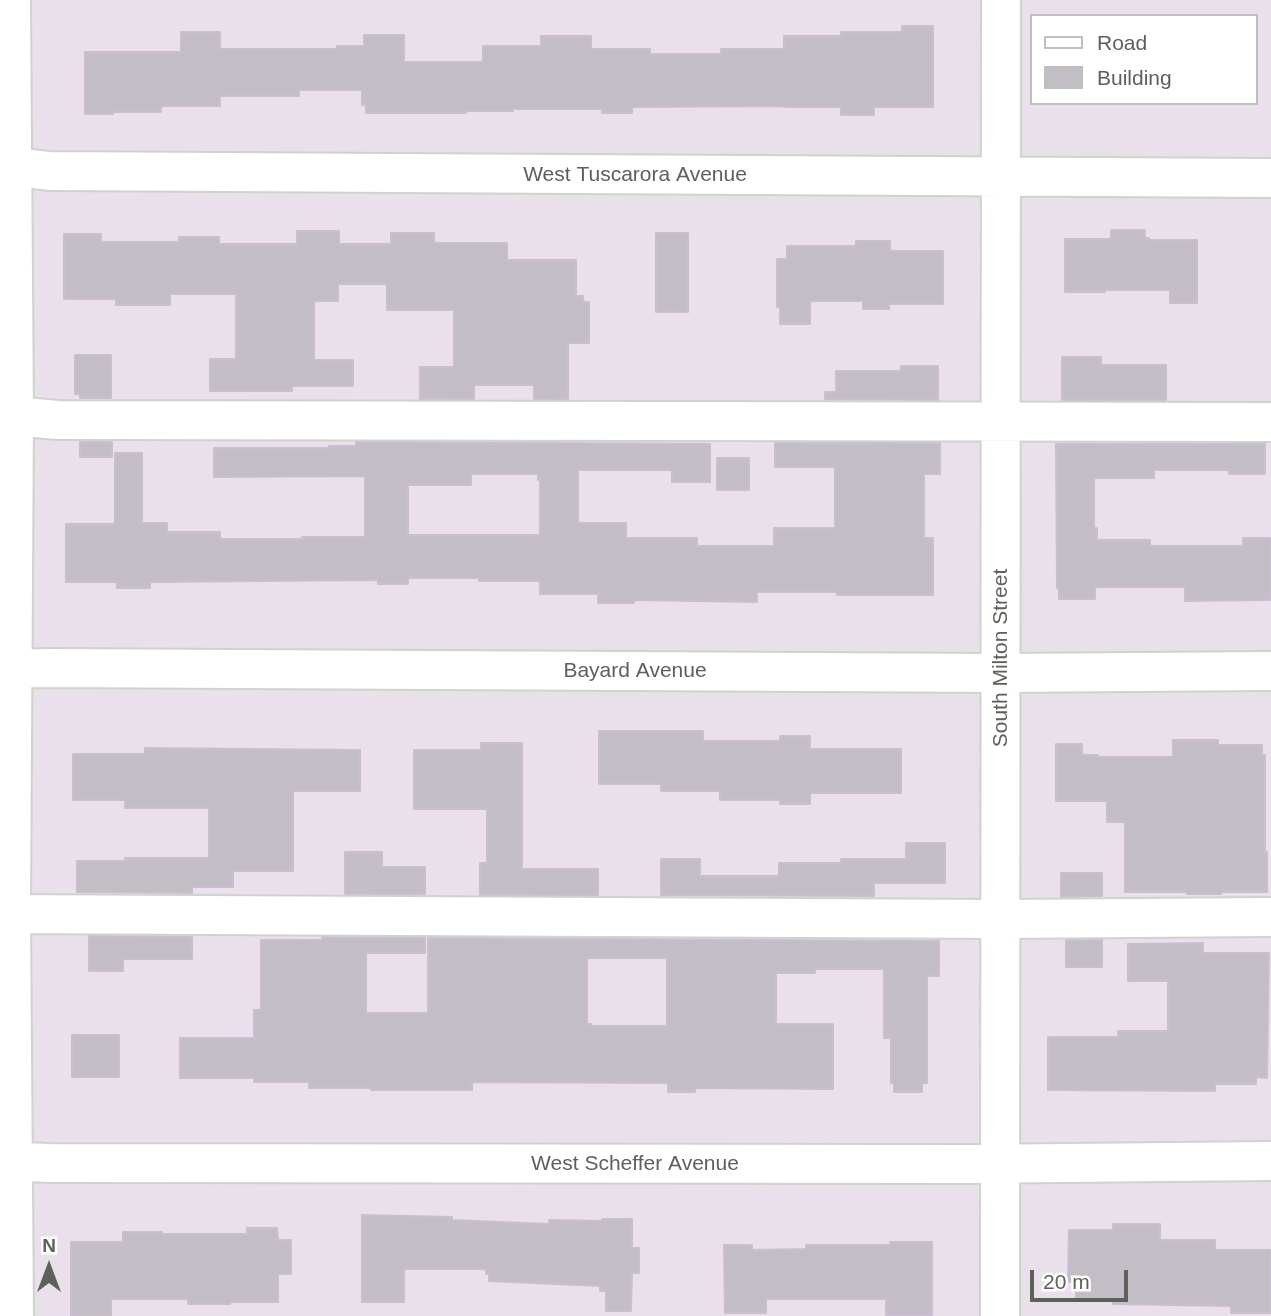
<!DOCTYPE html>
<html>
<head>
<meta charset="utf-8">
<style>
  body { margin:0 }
  #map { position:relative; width:1271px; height:1316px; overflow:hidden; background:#e9e0eb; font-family:Helvetica,sans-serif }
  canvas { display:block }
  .legend { position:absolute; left:1030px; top:14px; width:228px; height:91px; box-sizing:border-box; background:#fff; border:2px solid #bec0bd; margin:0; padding:9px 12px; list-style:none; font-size:21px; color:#5c6159 }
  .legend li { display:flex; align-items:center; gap:14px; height:35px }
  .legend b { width:35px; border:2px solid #bec0bd }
  .north { position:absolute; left:14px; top:1232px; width:70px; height:70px; -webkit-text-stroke:5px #fff; paint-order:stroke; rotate:0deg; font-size:19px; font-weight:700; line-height:28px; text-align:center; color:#5c6159 }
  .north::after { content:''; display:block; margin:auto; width:24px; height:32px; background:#5c6159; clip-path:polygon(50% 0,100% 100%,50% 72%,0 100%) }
  .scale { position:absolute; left:1030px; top:1270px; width:98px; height:32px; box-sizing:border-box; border:4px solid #5c6159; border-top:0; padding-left:9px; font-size:21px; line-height:24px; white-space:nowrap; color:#5c6159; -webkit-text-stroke:5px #fff; paint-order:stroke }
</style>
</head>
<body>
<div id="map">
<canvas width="1271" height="1316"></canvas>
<ul class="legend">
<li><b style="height:9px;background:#fff"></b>Road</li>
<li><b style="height:19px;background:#c3bdc6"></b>Building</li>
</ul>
<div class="north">N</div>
<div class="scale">20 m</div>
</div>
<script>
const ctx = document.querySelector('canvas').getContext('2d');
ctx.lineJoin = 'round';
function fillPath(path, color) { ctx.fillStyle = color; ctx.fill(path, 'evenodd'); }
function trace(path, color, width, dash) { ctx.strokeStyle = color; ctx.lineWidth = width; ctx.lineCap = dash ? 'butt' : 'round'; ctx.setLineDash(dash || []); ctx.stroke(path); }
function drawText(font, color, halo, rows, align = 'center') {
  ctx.font = font + ' Helvetica,sans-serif'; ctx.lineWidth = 7; ctx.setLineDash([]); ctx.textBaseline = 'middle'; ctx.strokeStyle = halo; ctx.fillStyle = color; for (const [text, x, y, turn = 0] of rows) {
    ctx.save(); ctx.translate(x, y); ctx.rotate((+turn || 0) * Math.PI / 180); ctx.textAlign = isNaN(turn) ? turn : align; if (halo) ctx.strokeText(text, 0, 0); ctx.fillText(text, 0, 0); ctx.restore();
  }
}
const building = new Path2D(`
  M902,26h31v81h-59v8h-33v-8h-57v-1l-152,1v6h-30v-4h-89v2h-47v2h-100v-8h-4v-15h-63v6h-79v10h-59v6h-48v2h-28v-62h96v-20h39v17h117v-3h27v-11h40v27h79v-16h58v-10h50v13h59v5h71v-5h63v-13h57v-4h61z
  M1111,230h34v8h4v2h48v63h-27v-13h-65v2h-40v-53h44l2,-1z
  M297,231h42v13h52v-11h43v10h73v17h69v36h7v6h6v41h-21v56h-34v-14h-60v14h-54v-32h34v-57h-67v-26h-49v17h-24v59h39v26h-61v5h-82v-32h26v-65h-66v11h-54v-6h-52v-65h37v8h78v-5h40v7h78z
  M656,233h32v79h-32z
  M856,241h34v10h53v53h-54v5h-26v-8h-53v23h-30v-17h-3v-48h10v-13h69z
  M75,355h36v43h-31v-4h-5z
  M1062,357h39v8h65v35h-104z
  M901,366h37v34l-113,-1v-7h11v-21h65z
  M80,442h32v15h-32z
  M356,442l354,2v38h-38v-12h-94v53h48v15h71v8h77v-18h61v-61h-60v-24h165v31h-16v64h9v57h-96v-3h-80v10l-123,-2v3h-36v-9h-58v-13h-61v-3h-71v6h-30v-4l-228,2v6h-33v-6h-51v-58h49v-71h27v70h25v9h53v7h82v-2h63v-61l-151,1v-29h115v-2h27zM471,474h67v6h2v55h-132v-50h63z
  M1056,444h209v30h-36v-4h-75v8h-60v50h3v12h53v6h93v-8h27v62l-85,1v-14h-88l-2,1v11h-36v-11h-2z
  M717,458h32v32h-32z
  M599,731h104v10h77v-5h30v13h91v44h-91v11h-30v-4h-60v-9h-59v-7h-62z
  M1173,740h45v5h44v10h3v97h2v40h-46v2h-34v-2h-62v-70h-18v-21h-51v-57h26v11h16v2h75z
  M481,743h41v126h76v26h-118v-32h7v-54h-73v-59h67z
  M145,748l215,2v41h-67v80h-60v16h-41v6l-115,-1v-31h48v-3h84v-50h-84v-8h-52v-46h72z
  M906,843h39v40h-71v13l-213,-1v-36h39v17h79v-13h62v-4h65z
  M345,852h37v15h43v27h-80z
  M1061,873h41v23l-41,1z
  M89,936l103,1v22h-69v12h-34z
  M322,937l103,1v15h-59v60h62v-75l511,3v35h-12v107h-5v9h-28v-9h-3v-45h-7v-69h-69v4h-39v51h57v65l-138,-1v4h-27v-9l-196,-1v8h-101v-2h-62v-6h-55v-4h-74v-40h74v-28h7v-70h61zM587,958h80v68h-76v-2h-4z
  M1066,940h36v27h-36z
  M1203,943v10h66l-2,125 -11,-1v7h-41v7l-167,-1v-53h70v-6h50v-50h-40v-37z
  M72,1035h47v42h-47z
  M362,1215l90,2v3l97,4v-4l53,1v-2h30v29h7v25h-7l-1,38h-25v-20h-6v-5l-111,-5v-7h-3v-5h-82v33h-42z
  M1113,1224h47v16h55v10h56v63h-40v-7l-118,-2v-6h-37v-16h-8l1,-52h44z
  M247,1228h30l1,12h13v34h-13v28h-48v2h-42v-5h-77v17h-40v-74h52v-10h39v2h85z
  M890,1242h42v73h-46v-16h-120v14h-41l-1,-68h28v5l54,-1v-4h84z`);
fillPath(building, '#c3bdc6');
trace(building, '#cabed0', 2);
const minor = new Path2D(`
  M11,0l3,416 -3,498 3,402
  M0,165l49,6 1222,7
  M0,415l58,5 1213,2
  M0,669l50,-1 951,5 270,-2
  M0,914l1000,5 271,-2
  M0,1161l49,2 914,1 308,-3
  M1000,1316l1,-1316`);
trace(minor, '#ced3cc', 42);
trace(minor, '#fff', 38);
drawText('21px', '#5c6159', '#fff', [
  ["West Tuscarora Avenue",635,175],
  ["South Milton Street",1001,658,-90],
  ["Bayard Avenue",635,671],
  ["West Scheffer Avenue",635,1164]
]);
</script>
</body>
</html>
